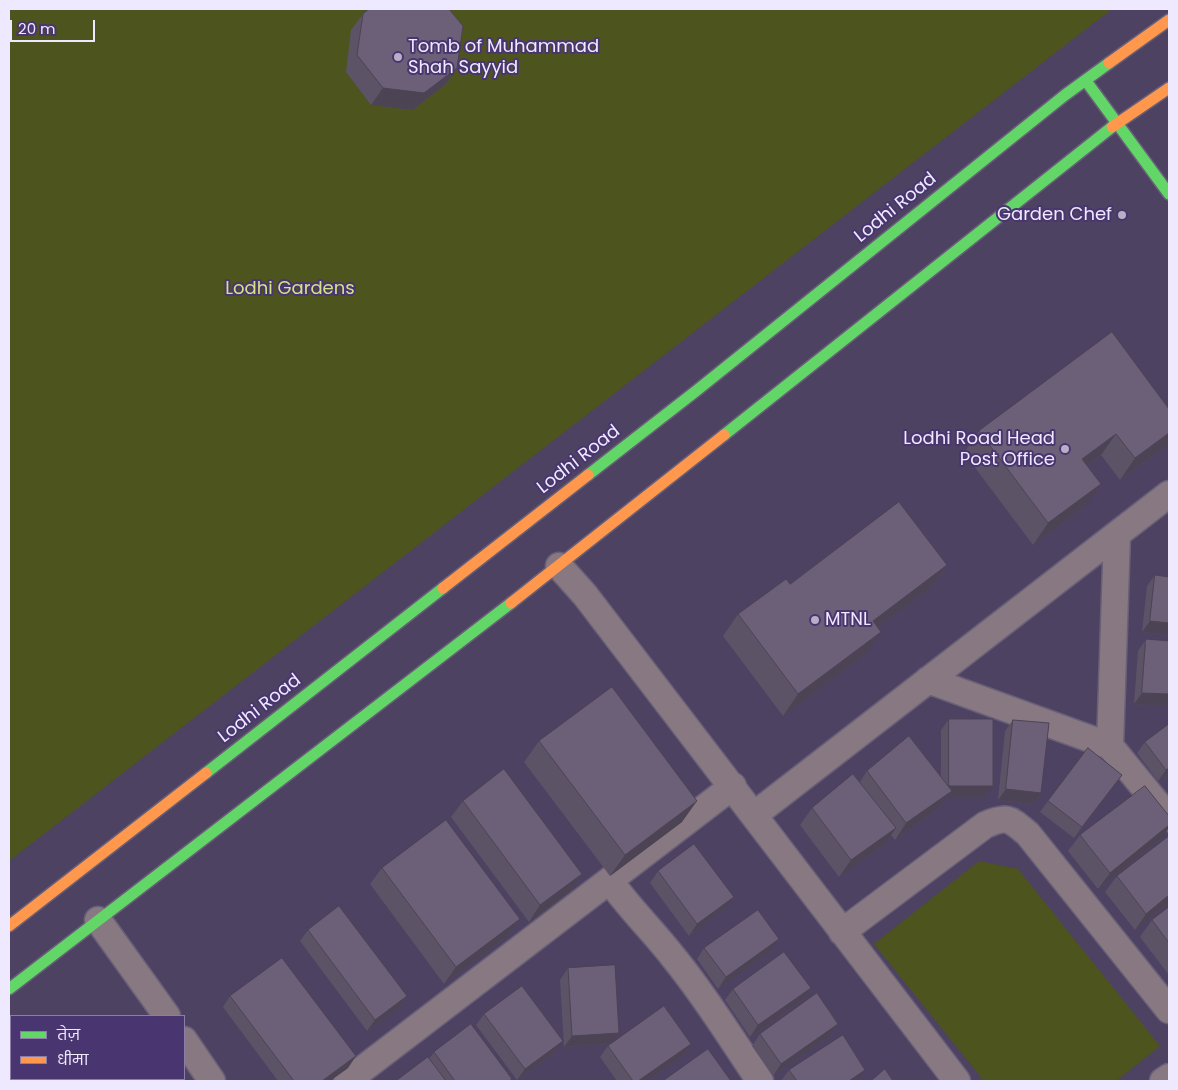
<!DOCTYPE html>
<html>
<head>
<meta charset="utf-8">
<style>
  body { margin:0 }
  #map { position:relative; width:1178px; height:1090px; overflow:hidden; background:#4d4262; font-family:Poppins,"Noto Sans Devanagari",sans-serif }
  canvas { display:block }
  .frame { position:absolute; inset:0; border:10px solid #eee9fe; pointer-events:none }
  .legend { position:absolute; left:10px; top:1015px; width:175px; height:65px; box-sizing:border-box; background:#49356f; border:1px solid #8b7da8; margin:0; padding:6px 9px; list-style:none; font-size:15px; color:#eee9fe }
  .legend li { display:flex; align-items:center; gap:10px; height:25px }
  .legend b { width:25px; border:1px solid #8b7da8 }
  .scale { position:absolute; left:10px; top:20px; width:85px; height:22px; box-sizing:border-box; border:2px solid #eee9fe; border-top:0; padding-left:6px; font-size:15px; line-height:18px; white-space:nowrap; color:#eee9fe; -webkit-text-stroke:4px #49356f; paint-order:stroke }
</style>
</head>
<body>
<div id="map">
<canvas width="1178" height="1090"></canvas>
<div class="frame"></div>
<ul class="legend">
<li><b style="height:6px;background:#63d668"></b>तेज़</li>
<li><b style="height:6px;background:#ff974d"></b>धीमा</li>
</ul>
<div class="scale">20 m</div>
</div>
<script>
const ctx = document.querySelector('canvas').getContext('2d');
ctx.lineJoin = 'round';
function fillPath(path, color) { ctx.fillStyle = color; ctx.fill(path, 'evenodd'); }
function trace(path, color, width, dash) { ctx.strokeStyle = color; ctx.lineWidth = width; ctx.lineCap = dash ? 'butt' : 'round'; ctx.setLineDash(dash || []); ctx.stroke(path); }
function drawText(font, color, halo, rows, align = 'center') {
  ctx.font = font + ' Poppins,sans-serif'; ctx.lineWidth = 4; ctx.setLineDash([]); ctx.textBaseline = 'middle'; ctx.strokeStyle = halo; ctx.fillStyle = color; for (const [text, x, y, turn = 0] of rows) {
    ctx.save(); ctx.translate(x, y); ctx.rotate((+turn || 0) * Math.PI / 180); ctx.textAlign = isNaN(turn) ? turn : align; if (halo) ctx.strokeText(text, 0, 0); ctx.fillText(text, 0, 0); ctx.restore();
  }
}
fillPath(new Path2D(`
  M9,9h1103l-1103,852z
  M979,861l39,8 142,177 -44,35h-132l-110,-137z`), '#4d541e');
const street = new Path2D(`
  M1117,535l-7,211 59,72
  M559,566l26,29 372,486
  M928,680l182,66
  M754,815l415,-321
  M610,881c19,27 44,51 64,77 32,39 58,82 86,123
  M98,920l69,96
  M842,932l143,-107c23,-10 25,-6 43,9l141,176
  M184,1040l28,41
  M347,1081l386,-295
  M1163,1081l6,-4`);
const fast = new Path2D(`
  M1086,81l83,113
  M724,435l388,-308
  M588,475l108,-84 369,-296 44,-32
  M206,773l237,-185
  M9,989l502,-386`);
const slow = new Path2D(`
  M1109,63l60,-43
  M1112,127l57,-39
  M443,588l145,-113
  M511,603l213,-168
  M9,926l197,-153`);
trace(street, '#685f78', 29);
trace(fast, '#685f78', 14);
trace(slow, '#685f78', 14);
trace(street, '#887881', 26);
trace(fast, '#63d668', 11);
trace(slow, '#ff974d', 11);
fillPath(new Path2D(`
  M363,14l94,54 -11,16 -33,26 -42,-5 -25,-33 5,-42z
  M1112,332l54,114 -46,34 -19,-25 -14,11 -1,39 -53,40 -69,-92 15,-22z
  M947,565l-15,22 -54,40 -12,27 -83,62 -60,-80 15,-22 52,-30z
  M1155,575l14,2v58l-27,-3 5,-46z
  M1146,639l23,67 -35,-2 4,-53z
  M949,719l36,78h-38l-7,10 -45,33 -4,-5 -6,9 -46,33 -39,-52 12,-17 48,-26 7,-11 74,6v-47z
  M1013,720l28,73 -8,11 -35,-4 7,-69z
  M1169,724v49l-11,8 -21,-28 8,-11z
  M539,741l143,81 -72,54 -86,-114z
  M1114,786l-40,52 -34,-26 8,-11z
  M463,801l119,73 -11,17 -42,31 -78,-105z
  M1080,835l82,3 -64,51 -30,-38z
  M382,868l138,51 -12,17 -64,48 -74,-100z
  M658,871l68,37 -37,28 -39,-53z
  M1117,876l52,27 -34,27 -30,-38z
  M1169,907v68l-29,-38 12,-17z
  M308,930l99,66 -8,12 -32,23 -67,-90z
  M704,948l67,3 -53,38 -21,-30z
  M568,968l51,65 -8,10 80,1 -8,12 -36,25h-30l-17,-24 8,-11 2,-2 -46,3 -4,-67z
  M811,988l-8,12 -53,37 -25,-37 8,-11z
  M230,996l118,72 -18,13h-52l-55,-74z
  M484,1014l71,38 -38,28 -41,-55z
  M838,1024l-7,11 -58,41 -21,-30 8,-12z
  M434,1052l78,27 -1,2h-115l33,-22z
  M789,1070l68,11h-76z`), '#5d5367');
fillPath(new Path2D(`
  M457,68l-11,16 -33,26 -42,-5 12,-17z
  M1169,433v8l-3,5 -46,34 15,-22z
  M1116,434l-15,21 -34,26 15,-22z
  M1101,484l-15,21 -53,40 15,-22z
  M947,565l-15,22 -74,55 15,-21z
  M1150,621l19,2v12l-27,-3z
  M881,632l-15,22 -83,62 15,-22z
  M1142,693l27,1v12l-35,-2z
  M1169,768v5l-11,8 8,-11z
  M1122,775l-8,11 -40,52 8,-11z
  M949,786h44l-8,11h-38l-7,10 -45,33 11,-17 35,-26z
  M1006,789l35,4 -8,11 -35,-4z
  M697,801l-15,21 -72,54 15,-21z
  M1169,825v3l-7,10 -64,51 12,-16z
  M896,828l-11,16 -46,33 12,-17z
  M582,874l-11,17 -42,31 11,-17z
  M1169,895v8l-34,27 11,-16z
  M734,897l-8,11 -37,28 8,-12z
  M520,919l-12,17 -64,48 12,-17z
  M779,939l-8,12 -53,38 8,-12z
  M811,988l-8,12 -53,37 8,-12z
  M407,996l-8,12 -32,23 8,-11z
  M838,1024l-7,11 -58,41 8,-12z
  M619,1033l-8,11 -47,3 8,-11z
  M563,1041l-8,11 -38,28 8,-11z
  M691,1044l-8,12 -36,25h-9z
  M356,1056l-8,12 -18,13h-8z
  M865,1070l-8,11h-8z`), '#4c4354');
const building = new Path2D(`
  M369,9h80l14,17 -6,42 -33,25 -41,-5 -26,-33 6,-41z
  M1112,332l57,77v24l-34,25 -19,-24 -34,25 19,25 -53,39 -69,-92z
  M899,502l48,63 -74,56 8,11 -83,62 -60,-80 48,-35 4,5z
  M1155,575l14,2v46l-19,-2z
  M1146,639l23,2v53l-27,-1z
  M612,687l85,114 -72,54 -86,-114z
  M949,719h44v67h-44z
  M1013,720l36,3 -8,70 -35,-4z
  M1169,724v44l-3,2 -21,-28z
  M909,736l43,55 -46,32 -39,-52z
  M1088,748l34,27 -40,52 -34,-26z
  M504,769l78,105 -42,31 -77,-104z
  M853,774l43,54 -45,32 -39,-52z
  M1145,786l24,30v9l-59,48 -30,-38z
  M446,820l74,99 -64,48 -74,-99z
  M1169,836v59l-23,19 -29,-38z
  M694,844l40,53 -37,27 -39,-53z
  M339,906l68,90 -32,24 -67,-90z
  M1169,907v36l-17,-23z
  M758,910l21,29 -53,38 -22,-29z
  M784,952l27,36 -53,37 -25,-36z
  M282,958l74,98 -34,25h-28l-64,-85z
  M615,965l4,68 -47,3 -4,-68z
  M522,986l41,55 -38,28 -41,-55z
  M817,993l21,31 -57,40 -21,-30z
  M664,1006l27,38 -53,37h-5l-25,-35z
  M471,1024l41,55 -3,2h-54l-21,-29z
  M843,1035l22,35 -16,11h-52l-8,-11z
  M708,1049l23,32h-68z
  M428,1057l18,24h-50z
  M885,1069l8,12h-22z`);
fillPath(building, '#6c6078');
trace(building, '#4c4354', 1);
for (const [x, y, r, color] of [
  [398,57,5,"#b6afc7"],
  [1122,215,5,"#b6afc7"],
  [1065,449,5,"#b6afc7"],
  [815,620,5,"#b6afc7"]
]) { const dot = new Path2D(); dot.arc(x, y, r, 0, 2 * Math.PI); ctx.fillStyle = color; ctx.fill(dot); trace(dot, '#49356f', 2); }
drawText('18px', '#eee9fe', '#49356f', [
  ["Tomb of Muhammad",408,47],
  ["Shah Sayyid",408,68],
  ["Garden Chef",1112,215,"right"],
  ["Lodhi Road Head",1055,439,"right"],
  ["Post Office",1055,460,"right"],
  ["MTNL",825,620]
], 'left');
drawText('18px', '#eee9fe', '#49356f', [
  ["Lodhi Road",896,208,-39],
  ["Lodhi Road",579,460,-38],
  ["Lodhi Road",260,709,-38]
]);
drawText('18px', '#d2e383', '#49356f', [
  ["Lodhi Gardens",290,289]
]);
</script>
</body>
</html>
